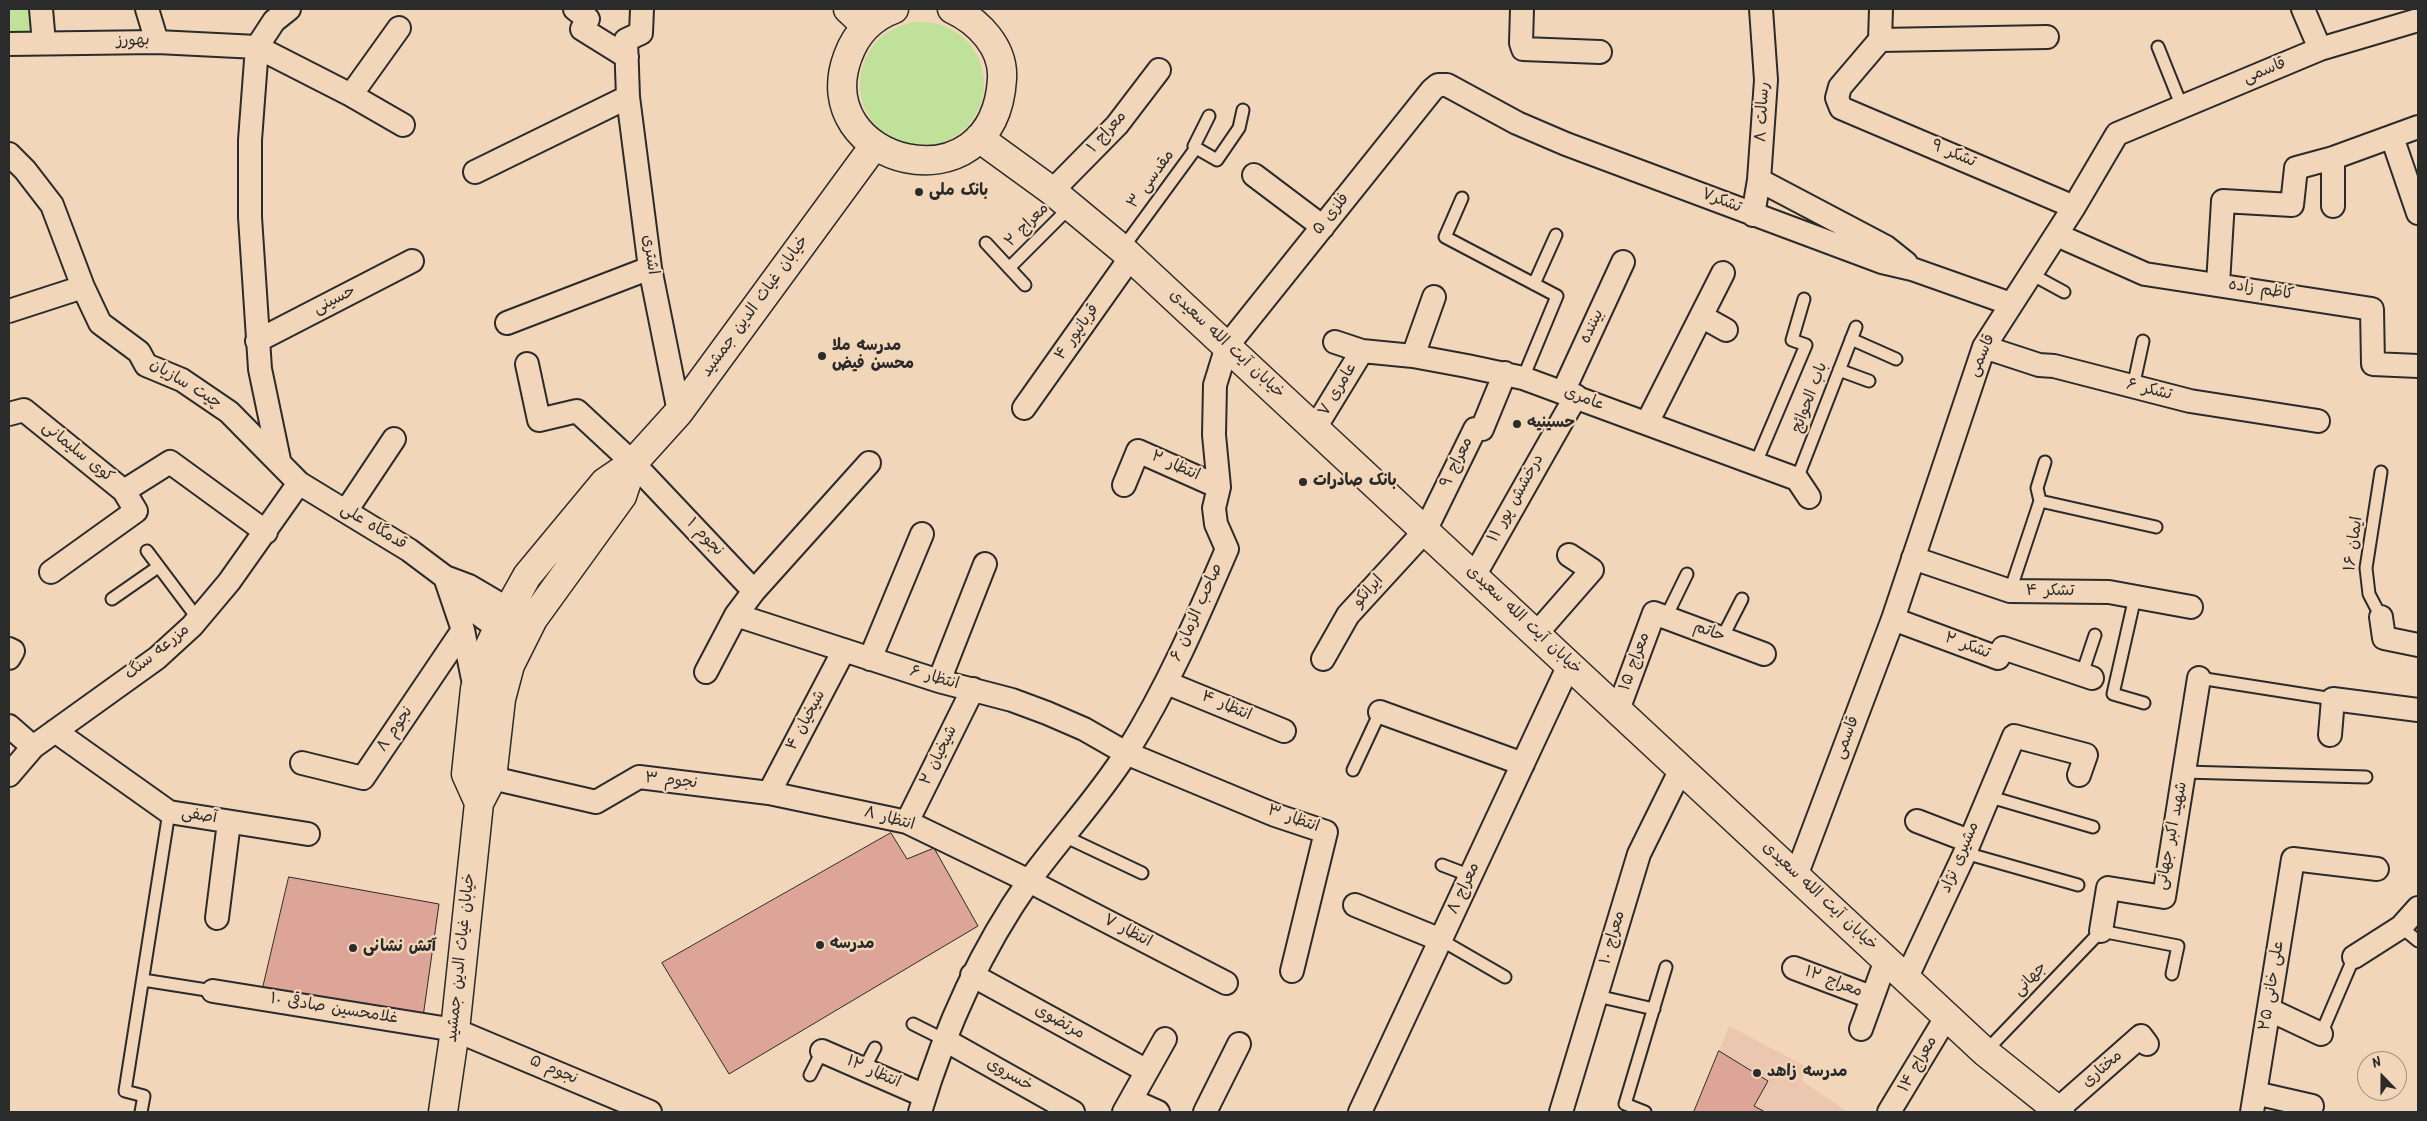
<!DOCTYPE html>
<html>
<head>
<meta charset="utf-8">
<style>
  body { margin:0 }
  #map { position:relative; width:2427px; height:1121px; overflow:hidden; background:#f2d6b9; font-family:Kalam,sans-serif }
  canvas { display:block }
  .frame { position:absolute; inset:0; border:10px solid #2b2b2b; pointer-events:none }
  .north { position:absolute; left:2357px; top:1051px; width:50px; height:50px; box-sizing:border-box; background:#f2d6b9; border:1px solid #a29280; border-radius:50%; rotate:338deg; font-size:14px; font-weight:700; line-height:20px; text-align:center; color:#2b2b2b }
  .north::after { content:''; display:block; margin:auto; width:18px; height:22px; background:#2b2b2b; clip-path:polygon(50% 0,100% 100%,50% 72%,0 100%) }
</style>
</head>
<body>
<div id="map">
<canvas width="2427" height="1121"></canvas>
<div class="frame"></div>
<div class="north">N</div>
</div>
<script>
const ctx = document.querySelector('canvas').getContext('2d');
ctx.lineJoin = 'round';
function fillPath(path, color) { ctx.fillStyle = color; ctx.fill(path, 'evenodd'); }
function trace(path, color, width, dash) { ctx.strokeStyle = color; ctx.lineWidth = width; ctx.lineCap = dash ? 'butt' : 'round'; ctx.setLineDash(dash || []); ctx.stroke(path); }
function drawText(font, color, halo, rows, align = 'center') {
  ctx.font = font + ' Kalam,"Playpen Sans Arabic",sans-serif'; ctx.lineWidth = 4.5; ctx.setLineDash([]); ctx.textBaseline = 'middle'; ctx.strokeStyle = halo; ctx.fillStyle = color; for (const [text, x, y, turn = 0] of rows) {
    ctx.save(); ctx.translate(x, y); ctx.rotate((+turn || 0) * Math.PI / 180); ctx.textAlign = isNaN(turn) ? turn : align; if (halo) ctx.strokeText(text, 0, 0); ctx.fillText(text, 0, 0); ctx.restore();
  }
}
fillPath(new Path2D(`
  M1729,1026l76,40 -3,15 46,31h-154z`), '#ecc7af');
fillPath(new Path2D(`
  M9,9h32l3,34 -35,1z
  M860 84a62 62 0 1 1 124 0a62 62 0 1 1-124 0Z`), '#c0e19a');
const building = new Path2D(`
  M891,833l16,26 27,-11 44,78 -249,148 -67,-111z
  M289,877l150,27 -16,113 -161,-25z
  M1719,1051l49,30 -14,25 11,6h-71z`);
fillPath(building, '#dda498');
trace(building, '#2b2b2b', 1);
const service = new Path2D(`
  M2158,47l24,60
  M1196,148l-2,-2 15,-30
  M1462,198l-17,39 112,59 -34,82
  M986,243l39,42
  M1122,249l74,-101 21,12 22,-32 4,-18
  M1009,268l61,-61
  M2031,274l33,18
  M1534,284l22,-49
  M1851,339l45,20
  M1839,370l30,11
  M2133,387l10,-46
  M1755,465l51,-120 -14,-5 12,-41
  M1797,479l59,-152
  M2040,501l116,26
  M147,551l51,68
  M2010,591l30,-90 -3,-13 8,-26
  M2135,597l-22,97 31,9
  M112,599l46,-32
  M1666,617l21,-43
  M2381,617l-12,-23 -3,-26 15,-96
  M1722,638l20,-39
  M2082,674l13,-39
  M2199,678l134,21
  M1353,770l27,-58
  M2184,772l182,5
  M1987,796l106,31
  M1064,836l78,37
  M1965,853l113,32
  M1442,865l29,11
  M2401,927l17,14
  M1441,940l64,37
  M143,980l70,11
  M1597,996l57,13
  M913,1024l32,16
  M2321,1034l33,-77
  M1985,1052l116,-121 77,15 -6,28
  M864,1069l11,-21
  M810,1075l12,-24
  M141,1112l3,-16 -19,-5 44,-279
  M1645,1112l-20,-8 41,-137`);
const minor = new Path2D(`
  M41,9l3,34
  M147,9l10,33
  M575,9l13,10 -6,10 45,28
  M642,9l-1,24 -15,7 2,57 22,171 29,144
  M1522,9l-1,34 2,6 77,3
  M2303,9l17,40
  M2047,37l-167,3 -40,47 -3,11 4,10 233,99
  M1880,40l1,-31
  M9,44l148,-2 100,5 94,48 52,30
  M351,95l48,-67
  M2392,137l26,76
  M9,154l16,16 27,35 31,82 17,36 39,29 7,13 36,15 47,32 70,71 110,67 36,27 24,9 39,23 15,6
  M475,172l153,-75
  M1254,175l69,52
  M1759,180l127,67 20,16
  M1052,191l65,-66 42,-55
  M2333,206v-48
  M1753,215l6,-35 7,-100 -5,-71
  M2057,235l88,39 227,35 1,55 45,2
  M2218,284l5,-83 69,4 4,-37 37,-10 85,-31
  M9,311l74,-24
  M1701,316l25,14
  M507,323l143,-55
  M257,341l155,-80
  M1335,342l27,9 51,5 54,10 56,12 274,101 12,18
  M1984,347l55,18 15,1 136,35 128,20
  M1413,356l21,-59
  M527,364l12,56 38,-9 56,52 121,128 -18,24 -30,57
  M1563,392l60,-130
  M1024,408l107,-151
  M9,414l15,-4 100,81 46,-29 96,70
  M1647,423l76,-150
  M1315,428l47,-77
  M279,460l-19,-91 -10,-152v-77l7,-93 17,-26 15,-12
  M1124,485l14,-34 81,36
  M346,511l48,-72
  M1913,558l97,33 99,1 82,15
  M51,572l85,-61 -12,-20
  M1474,576l102,-180
  M445,577l18,53 12,59
  M453,588c14,21 39,37 61,48
  M754,591l115,-128
  M736,615l203,66 73,19 35,13 37,16 42,24 149,62 51,17 -34,139
  M2381,617l3,21 34,7
  M1893,619l105,39 5,-10 89,30
  M1536,634l56,-64 -23,-15
  M9,649l4,2 -4,7
  M870,659l52,-125
  M1323,659l25,-44 77,-84 50,-102h7l23,-56
  M939,681l46,-117
  M1167,683l117,48
  M1618,710l36,-97 110,41
  M1380,712l143,52
  M9,726l24,21
  M55,731l114,81 139,22
  M2330,735l3,-36 85,11
  M302,763l61,15 100,-148
  M9,775l24,-28 124,-89 35,-32 37,-44 70,-99
  M492,778l104,24 43,-25 130,16 138,29 122,59 197,102
  M769,793l75,-143
  M1917,821l52,20
  M907,822l66,-133
  M1796,876l97,-257 91,-272 90,-140 43,-73 203,-85 98,-29
  M1355,905l86,35
  M217,918l12,-96
  M2101,931l7,-43 56,9 35,-219
  M2354,957l47,-30 17,-19
  M1794,968l77,29
  M972,975l175,96
  M1906,979l59,-126 49,-117 72,19 -7,20
  M213,991l242,39 195,82
  M2270,1010l51,24
  M1861,1029l25,-69
  M945,1040l128,72
  M822,1051l103,45
  M2255,1093l57,13
  M1131,1100l27,12
  M2057,1110l84,-74 6,8
  M920,1112c25,-83 59,-160 109,-231 31,-43 69,-83 98,-129 40,-64 70,-133 100,-203l-11,-25 -2,-16 5,-21 -5,-52 1,-50 12,-39 205,-256 6,-5h9l70,38 49,21 316,118 30,7 99,35
  M1124,1112l41,-73
  M1205,1112l34,-68
  M1360,1112l209,-447
  M1561,1112l78,-258 42,-85
  M1889,1112l58,-96
  M2252,1112l41,-253 84,10`);
const secondary = new Path2D(`
  M848,9l18,17
  M894,9c-22,8 -38,25 -46,47 -41,108 146,157 154,23 2,-32 -24,-58 -50,-70
  M979,138l73,53 70,58 863,803 75,60
  M479,803l-13,-29 9,-85 11,-35 12,-26 29,-52 78,-94 28,-19 46,-51 195,-266
  M443,1112l12,-82 24,-227 13,-25 9,-79 9,-34 23,-46 89,-123 11,-33`);
trace(service, '#2b2b2b', 15);
trace(minor, '#2b2b2b', 26);
trace(secondary, '#2b2b2b', 31);
trace(service, '#f2d6b9', 11);
trace(minor, '#f2d6b9', 22);
trace(secondary, '#f2d6b9', 28);
for (const [x, y, r, color] of [
  [919,192,5,"#2b2b2b"],
  [822,356,5,"#2b2b2b"],
  [1517,424,5,"#2b2b2b"],
  [1303,482,5,"#2b2b2b"],
  [820,945,5,"#2b2b2b"],
  [353,948,5,"#2b2b2b"],
  [1757,1073,5,"#2b2b2b"]
]) { const dot = new Path2D(); dot.arc(x, y, r, 0, 2 * Math.PI); ctx.fillStyle = color; ctx.fill(dot); trace(dot, '#f2d6b9', 2); }
drawText('16px', '#2b2b2b', '#f2d6b9', [
  ["بهورز",133,42,-1],
  ["قاسمی",2265,72,-22],
  ["رسالت ۸",1764,112,-87],
  ["معراج ۱",1108,133,-48],
  ["تشکر ۹",1953,155,23],
  ["مقدسی ۳",1152,180,-54],
  ["تشکر۷",1721,202,21],
  ["فلزی ۵",1332,215,-51],
  ["معراج ۲",1028,226,-45],
  ["اشتری",649,255,82],
  ["کاظم زاده",2261,291,9],
  ["حسینی",335,301,-27],
  ["خیابان غیاث الدین جمشید",756,307,-54],
  ["بیننده",1593,327,-65],
  ["قربانپور ۴",1078,333,-55],
  ["خیابان آیت الله سعیدی",1226,345,43],
  ["قاسمی",1983,356,-66],
  ["چیت سازیان",185,385,31],
  ["عامری ۷",1339,390,-59],
  ["تشکر ۶",2149,391,14],
  ["باب الحوائج",1811,398,-69],
  ["عامری",1584,400,20],
  ["کوی سلیمانی",77,453,39],
  ["معراج ۹",1458,463,-64],
  ["انتظار ۲",1175,467,24],
  ["درخشش پور ۱۱",1517,499,-61],
  ["قدمگاه علی",373,528,31],
  ["نجوم ۱",704,538,46],
  ["ایمان ۱۶",2355,544,-82],
  ["ایرانکو",1369,592,-48],
  ["تشکر ۴",2050,592],
  ["صاحب الزمان ۶",1198,613,-66],
  ["خیابان آیت الله سعیدی",1523,621,43],
  ["حاتم",1709,633,21],
  ["تشکر ۲",1967,647,21],
  ["مزرعه سنگ",158,653,-39],
  ["معراج ۱۵",1636,662,-70],
  ["انتظار ۶",934,679,16],
  ["انتظار ۴",1226,707,23],
  ["شیخیان ۴",807,721,-62],
  ["نجوم ۸",396,730,-56],
  ["قاسمی",1848,738,-69],
  ["شیخیان ۲",940,756,-64],
  ["نجوم ۳",671,782,6],
  ["آصفی",199,817,9],
  ["انتظار ۸",889,820,15],
  ["انتظار ۳",1293,820,19],
  ["شهید اکبر جهانی",2173,836,-79],
  ["مشیری نژاد",1961,858,-67],
  ["معراج ۸",1465,889,-65],
  ["خیابان آیت الله سعیدی",1819,897,43],
  ["انتظار ۷",1127,932,28],
  ["معراج ۱۰",1614,938,-74],
  ["خیابان غیاث الدین جمشید",462,958,-84],
  ["جهانی",2031,980,-46],
  ["معراج ۱۲",1833,983,21],
  ["علی خانی ۲۵",2273,986,-81],
  ["غلامحسین صادقی ۱۰",334,1010,9],
  ["مرتضوی",1059,1023,29],
  ["معراج ۱۴",1919,1065,-60],
  ["مختاری",2103,1070,-41],
  ["نجوم ۵",553,1071,23],
  ["انتظار ۱۲",873,1073,24],
  ["خسروی",1009,1076,30]
]);
drawText('bold 16px', '#2b2b2b', '#f2d6b9', [
  ["بانک ملی",929,192],
  ["مدرسه ملا",832,347],
  ["محسن فیض",832,365],
  ["حسینیه",1527,424],
  ["بانک صادرات",1313,482],
  ["مدرسه",830,945],
  ["آتش نشانی",363,948],
  ["مدرسه زاهد",1767,1073]
], 'left');
</script>
</body>
</html>
